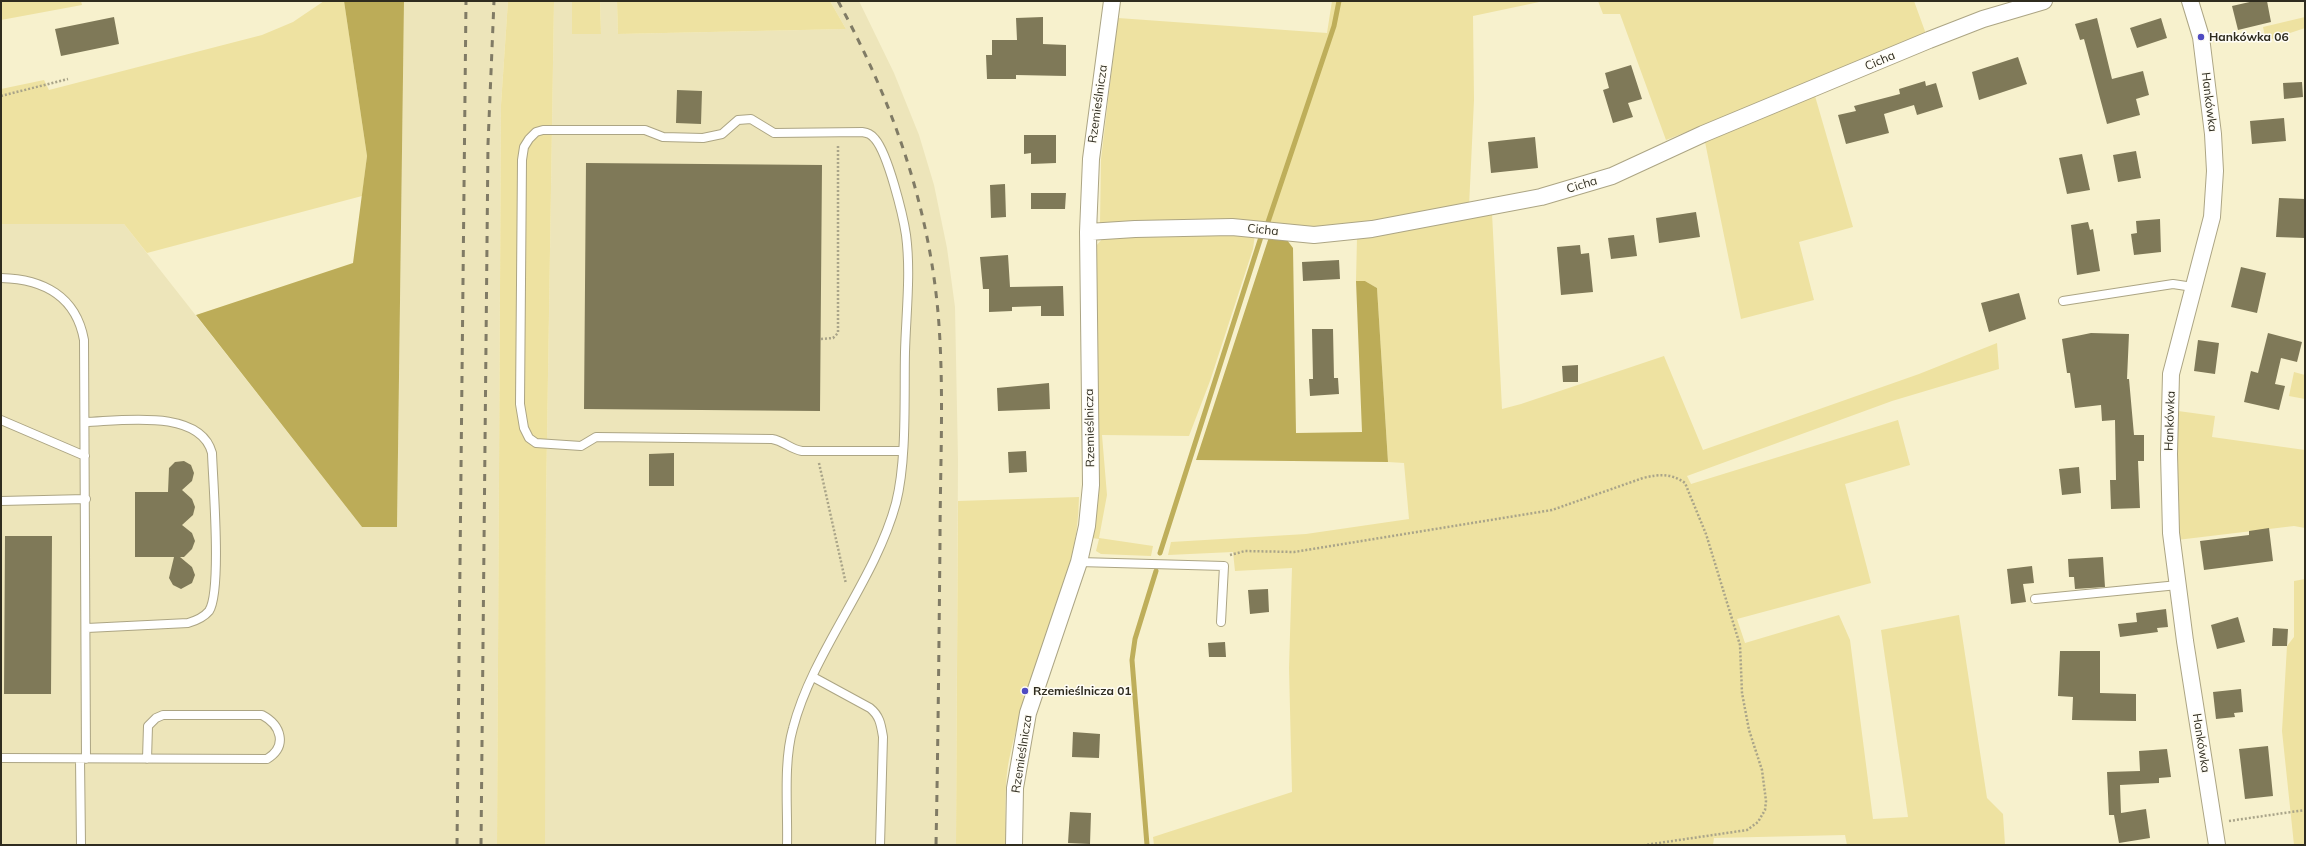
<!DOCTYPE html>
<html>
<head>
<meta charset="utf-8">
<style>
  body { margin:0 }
  #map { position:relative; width:2306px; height:846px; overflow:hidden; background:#f7f1cd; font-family:Mulish,sans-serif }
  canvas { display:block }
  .frame { position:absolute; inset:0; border:2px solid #2f2c1f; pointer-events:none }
</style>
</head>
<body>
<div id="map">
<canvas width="2306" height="846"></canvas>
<div class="frame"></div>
</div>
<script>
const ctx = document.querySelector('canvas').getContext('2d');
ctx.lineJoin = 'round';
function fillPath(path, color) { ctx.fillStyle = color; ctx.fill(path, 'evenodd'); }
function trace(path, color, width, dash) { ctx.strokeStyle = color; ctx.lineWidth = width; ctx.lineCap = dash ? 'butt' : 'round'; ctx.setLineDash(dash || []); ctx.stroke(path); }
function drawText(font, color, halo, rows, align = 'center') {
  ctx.font = font + ' Mulish,sans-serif'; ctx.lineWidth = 3; ctx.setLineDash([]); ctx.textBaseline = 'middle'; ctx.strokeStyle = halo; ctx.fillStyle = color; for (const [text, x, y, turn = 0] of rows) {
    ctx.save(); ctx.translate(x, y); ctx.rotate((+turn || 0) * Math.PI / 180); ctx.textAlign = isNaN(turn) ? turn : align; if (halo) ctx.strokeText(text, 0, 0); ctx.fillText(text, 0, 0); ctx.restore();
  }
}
fillPath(new Path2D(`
  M404,1h104l-7,104 -4,740h-496v-621h123l238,303h35z
  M554,1h18v33h29l-1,-33h17l1,33 228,-5 -16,-28h29l35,72 25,62 15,50 13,63 8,59 3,153 -2,385h-412l2,-346z`), '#ede5ba');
fillPath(new Path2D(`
  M1,1h80l1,4 -81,15z
  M324,1h20l23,155 -5,40 -215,57 -23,-29h-123v-135l43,-9 5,10 213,-55 31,-13z
  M508,1h46l-8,498 -1,346h-48l4,-740z
  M572,1h28l1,33h-29z
  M617,1h213l16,28 -228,5z
  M1332,1h212l-71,15 1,84 -5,107 -113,18 -41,2 -101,-6 -114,2 1,-64 17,-141 209,15z
  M1598,1h316l12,33 -112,48 -148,58 -46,-126h-17z
  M2305,17v11l-39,13 -3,-14z
  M1815,96l38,131 -54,15 15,58 -73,19 -36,-177z
  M1492,213l10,196 19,-5 143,-48 39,94 216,-76 78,-31 2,26 -107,32 -205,75 4,8 207,-64 12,45 -65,19 26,99 -134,36 8,24 94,-28 11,25 23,179 35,-2 -27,-187 78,-15 28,183 16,16 2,31h-158l-2,-10 -131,3 -1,7h-559l-1,-8 139,-45 -3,-124 3,-100 -57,3 -2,-19 -65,3 3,-13 135,-8 103,-15 -5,-56 -16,-1 -11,-174 -12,-7h-9l1,-43z
  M1255,234l-2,15 -43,132 -21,55 -87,-1 5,60 -8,43 54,8 -2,10 -50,-2 -5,-3 3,-12 -7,-1 4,-292 8,-9z
  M2294,372l11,3v24l-16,-3z
  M2178,411l37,5 -3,21 93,13v78l-11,-2 -117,14z
  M1079,497c-1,93 -52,174 -70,263 -5,24 -3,60 -3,85h-50l2,-344z
  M2305,579v266h-11l-12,-114 5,-85 7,-9v-56z`), '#eee2a1');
fillPath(new Path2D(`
  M344,1h60l-7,526h-35l-166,-212 157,-52 14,-107z
  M1269,237l18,3 6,8 3,185 66,-1 -6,-151h9l12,7 11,174 -192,-2z`), '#bcac58');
trace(new Path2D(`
  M1268,222l66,-196 5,-25
  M1160,553l101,-316
  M1147,845l-15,-185 3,-21 21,-68`), '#beae5a', 5);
fillPath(new Path2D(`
  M2254,1h13l4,21 -33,8 -6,-24z
  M114,17l5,27 -58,12 -6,-27z
  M1043,17v27l23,1v31l-50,-1v4h-29l-1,-24h6v-15h25l-1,-22z
  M2097,18l15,61 31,-8 6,24 -13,4 4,16 -33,9 -23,-85 -4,1 -5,-16z
  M2161,18l6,20 -30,10 -7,-20z
  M2018,57l9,27 -48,16 -7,-28z
  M1631,65l11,34 -14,4 5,14 -20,6 -10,-33 6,-2 -4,-15z
  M1925,81l1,5 10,-3 7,24 -26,8 -3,-10 -30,9 5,19 -43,11 -8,-29 18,-4 -2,-5 46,-12 -1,-5z
  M2302,82l1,15 -19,2 -1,-16z
  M677,90l25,1 -1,33 -25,-1z
  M2284,118l2,23 -34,3 -2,-23z
  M1024,135h32v28l-25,1v-11l-7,1z
  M1535,137l3,31 -47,5 -3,-31z
  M2136,151l5,27 -23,4 -5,-27z
  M2082,154l8,36 -23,4 -8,-36z
  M586,163l236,2 -2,246 -236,-2z
  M1005,184l1,33 -15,1 -1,-33z
  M1031,193h35l-1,16h-34z
  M2279,198l26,1v39l-29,-1z
  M1696,212l4,25 -41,6 -3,-25z
  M2160,219l1,33 -27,3 -3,-21 6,-1 -1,-12z
  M2088,222l2,8 3,-1 7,42 -23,4 -6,-50z
  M1634,235l3,21 -26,3 -3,-21z
  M1580,245l1,9 8,-1 4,39 -32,3 -4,-48z
  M1008,255l2,32 53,-1 1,30h-23v-10l-29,1v4l-23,1v-23h-6l-3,-32z
  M1339,260l1,19 -37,2 -1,-19z
  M2241,267l25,6 -9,40 -26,-6z
  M2019,293l7,26 -37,13 -8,-29z
  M1312,329h21l1,49h4l1,16 -29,2 -1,-17h4z
  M2091,333l38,1 -2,45h2l5,56h10v26h-6l2,47 -29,1 -1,-29h6l-1,-60 -13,1 -1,-16 -26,3 -5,-35h-3l-5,-34z
  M2268,333l34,9 -5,20 -16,-4 -6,26 10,2 -6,24 -35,-8 7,-31 7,2z
  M2198,340l21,3 -4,31 -21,-3z
  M1578,365v17h-15l-1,-16z
  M1049,383l1,26 -52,2 -1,-23z
  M1026,451l1,21 -18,1 -1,-21z
  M674,453v33h-25v-32z
  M184,461l7,4 3,8 -2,8 -10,9 10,9 3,8 -2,8 -11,10 10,8 3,8 -3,8 -8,8h-4l12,10 3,8 -3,8 -11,6 -8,-4 -4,-7 5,-21h-39v-65h33l1,-24 6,-6z
  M2079,467l2,26 -19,2 -3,-26z
  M2269,528l4,33 -69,9 -4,-29 49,-6v-4z
  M5,536h47l-1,158h-47z
  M2103,557l2,30 -30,2 -1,-12h-5l-1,-18z
  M2032,566l2,17 -11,1 3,18 -15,2 -4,-35z
  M1268,589l1,23 -19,2 -2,-24z
  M2166,609l2,18 -11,1 1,4 -38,5 -2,-13 19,-2 -1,-9z
  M2238,617l7,25 -28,7 -6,-24z
  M2273,628l15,1 -1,17h-15z
  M1225,642l1,15h-17l-1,-14z
  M2060,651h40v42l36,1v27l-64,-1 1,-23 -15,-1z
  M2241,689l2,23 -9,1 1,4 -19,2 -3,-27z
  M1073,732l27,2 -1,24 -27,-1z
  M2268,746l5,50 -28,3 -6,-50z
  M2167,749l4,28 -12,1v5l-39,2 1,28 25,-4 4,29 -31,5 -5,-28h-5l-2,-43 33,-1 -1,-20z
  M1070,812l21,1 -1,31 -22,-1z`), '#7f7958');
const service = new Path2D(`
  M1,278c42,1 75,18 83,62l2,419
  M2063,301l110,-17 20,3
  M1,420l84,36
  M85,422c36,-1 115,-14 127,31 1,30 10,138 -3,158 -5,6 -14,10 -21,12l-101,5
  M1,501l85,-2
  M1079,562l145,4 -3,56
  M2035,599l143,-14
  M813,677l57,31c10,8 11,17 13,29l-3,108
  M1,758l266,1c21,-13 14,-34 -5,-44h-99l-7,3 -8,8 -1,33
  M80,759l1,86
  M787,845c1,-36 -4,-82 6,-117 20,-77 82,-147 103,-225 11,-43 8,-106 9,-151 1,-38 6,-79 1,-117 -3,-20 -18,-81 -31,-96 -4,-5 -7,-6 -13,-7l-88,1 -23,-14 -13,1 -16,14 -19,4 -40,-1 -18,-7h-102l-7,2 -7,7 -5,8 -2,13 -2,244 4,24 5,10 7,5 45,3 15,-9 176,2c12,2 18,10 30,12h100`);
const minor = new Path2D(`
  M2190,1l11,36 12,97 2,37 -3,46 -41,157 -2,80 2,79 14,108 32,204
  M1088,232l47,-3 97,-2 82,8 58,-6 169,-32 71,-21 91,-42 226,-94 54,-21 61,-18
  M1014,845l1,-57 13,-75 51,-151 8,-36 4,-41 -3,-253 3,-73 21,-158`);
trace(service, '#aca584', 10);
trace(minor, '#aca584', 18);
trace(new Path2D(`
  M1,96l67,-17
  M821,339l12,-1 5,-5v-188
  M819,463l27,121
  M1230,555l15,-4 49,1 258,-42 91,-32c16,-4 28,-5 42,5l21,51 34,111 2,48 7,37 13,40 4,31 -1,9 -7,12 -11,8 -102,15
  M2229,821l76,-11`), '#a9a489', 2.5, [2, 2]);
trace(service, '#fff', 8);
trace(minor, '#fff', 16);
trace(new Path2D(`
  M838,1c55,101 93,209 101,324 5,72 1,145 1,217 -1,101 -2,202 -4,303
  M457,845l9,-844
  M481,845l7,-701 6,-143`), '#807b65', 3, [7, 7]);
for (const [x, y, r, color] of [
  [2201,37,4,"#4f4bc2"],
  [1025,691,4,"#4f4bc2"]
]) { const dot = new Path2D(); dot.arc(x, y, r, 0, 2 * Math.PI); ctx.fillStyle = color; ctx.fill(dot); trace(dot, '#fffdf6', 1.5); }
drawText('bold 12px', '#2f2c1f', '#fffdf6', [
  ["Hankówka 06",2209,37],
  ["Rzemieślnicza 01",1033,691]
], 'left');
drawText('12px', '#2f2c1f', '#fffdf6', [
  ["Cicha",1880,61,-23],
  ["Hankówka",2209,102,83],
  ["Rzemieślnicza",1098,104,-82],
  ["Cicha",1582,185,-17],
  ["Cicha",1263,230,6],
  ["Hankówka",2170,421,-88],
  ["Rzemieślnicza",1090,428,-91],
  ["Hankówka",2201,743,81],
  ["Rzemieślnicza",1022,754,-81]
]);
</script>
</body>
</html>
